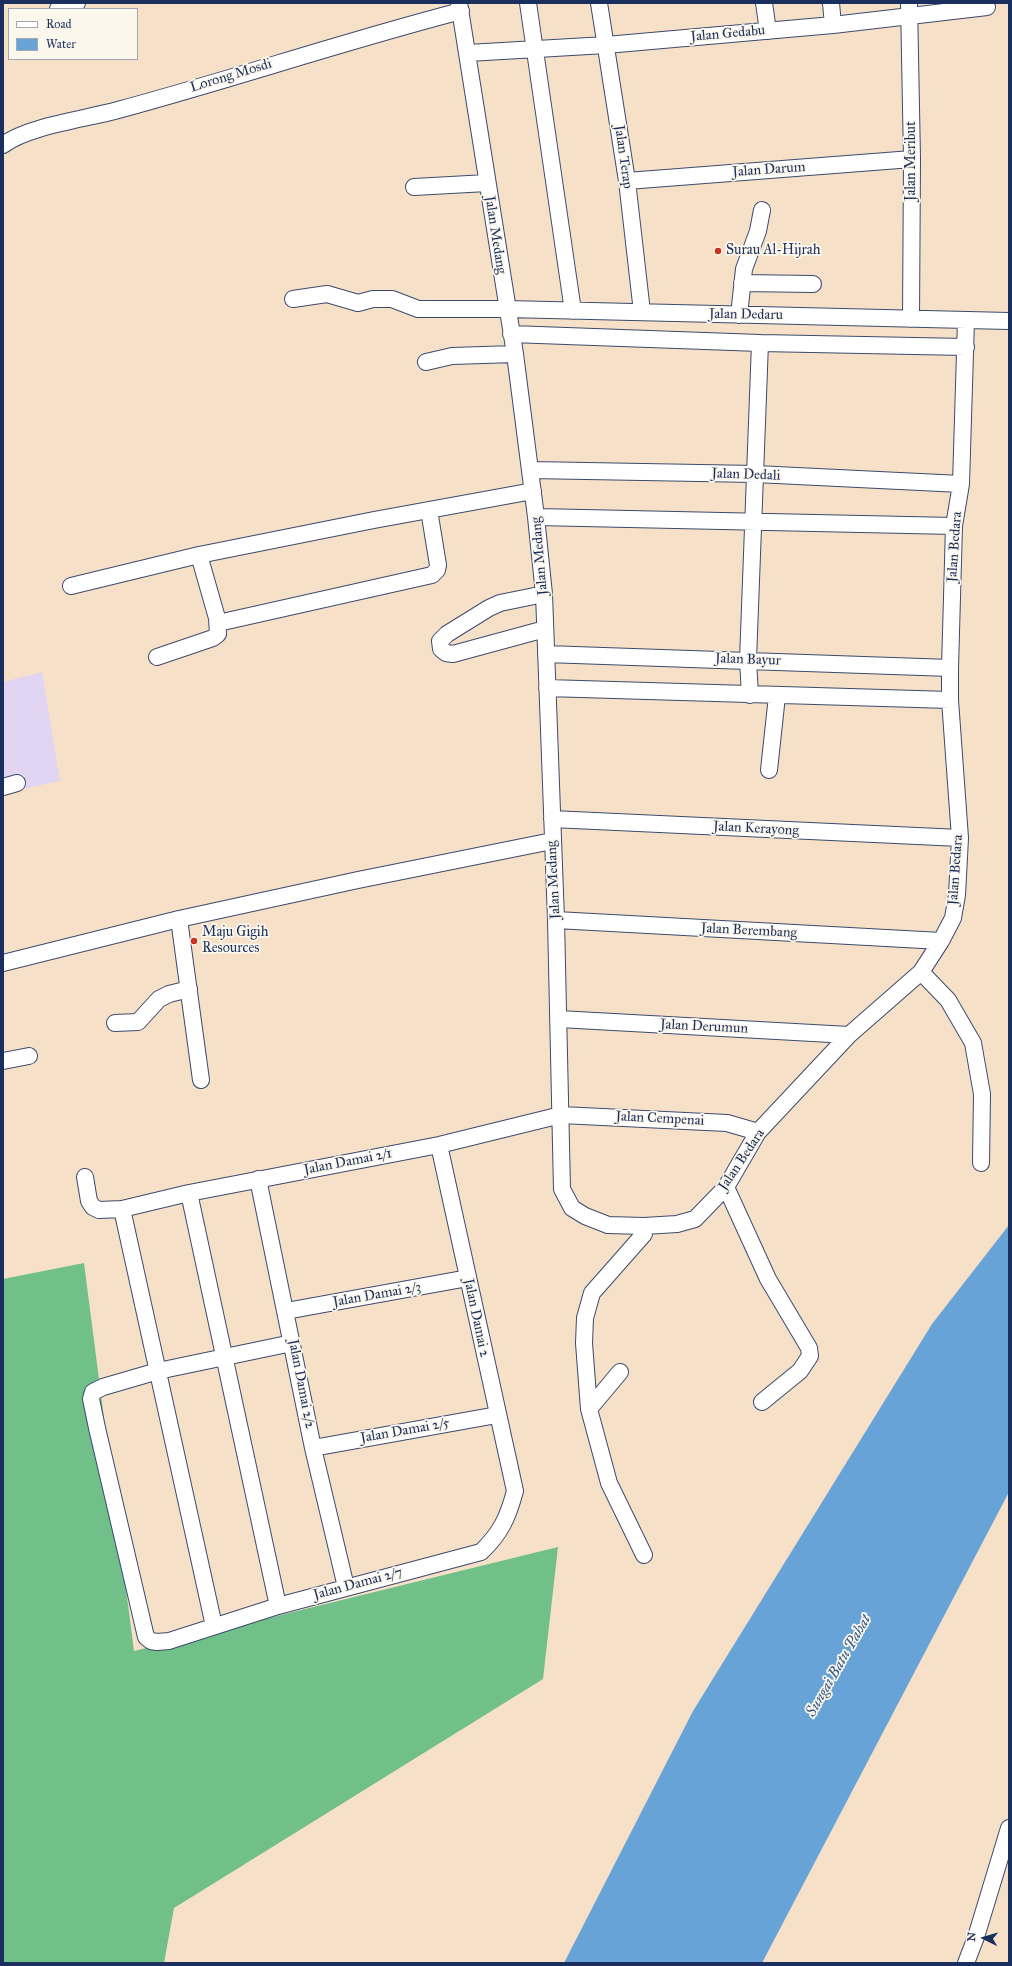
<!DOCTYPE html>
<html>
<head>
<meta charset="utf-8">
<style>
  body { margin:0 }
  #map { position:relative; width:1012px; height:1966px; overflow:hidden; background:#f6e1c8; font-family:"IM FELL Great Primer",serif }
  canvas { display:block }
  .frame { position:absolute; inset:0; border:4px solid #1b2f5e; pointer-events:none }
  .legend { position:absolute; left:8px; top:8px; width:130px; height:52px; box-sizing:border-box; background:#fbf7ec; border:1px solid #a1a7b3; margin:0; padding:5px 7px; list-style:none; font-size:12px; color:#1b2f5e }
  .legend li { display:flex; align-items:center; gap:8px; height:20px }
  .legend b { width:20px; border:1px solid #a1a7b3 }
  .north { position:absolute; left:964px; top:1918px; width:40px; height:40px; -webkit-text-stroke:3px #fbf7ec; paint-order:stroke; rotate:275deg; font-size:11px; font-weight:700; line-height:16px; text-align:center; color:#1b2f5e }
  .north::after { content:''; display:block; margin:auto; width:14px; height:18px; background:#1b2f5e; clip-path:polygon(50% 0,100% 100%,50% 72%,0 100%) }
</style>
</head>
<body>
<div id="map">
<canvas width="1012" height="1966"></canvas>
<div class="frame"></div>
<ul class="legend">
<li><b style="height:5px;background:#fff"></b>Road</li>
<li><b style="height:11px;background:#68a3d8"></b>Water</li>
</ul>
<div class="north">N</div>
</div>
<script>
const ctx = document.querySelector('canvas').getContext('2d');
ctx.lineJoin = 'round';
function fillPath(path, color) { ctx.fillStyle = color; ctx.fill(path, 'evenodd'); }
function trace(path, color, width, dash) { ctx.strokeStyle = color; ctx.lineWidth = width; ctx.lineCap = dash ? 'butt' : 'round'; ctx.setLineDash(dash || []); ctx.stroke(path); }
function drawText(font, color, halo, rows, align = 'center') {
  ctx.font = font + ' "IM FELL Great Primer",serif'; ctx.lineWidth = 3.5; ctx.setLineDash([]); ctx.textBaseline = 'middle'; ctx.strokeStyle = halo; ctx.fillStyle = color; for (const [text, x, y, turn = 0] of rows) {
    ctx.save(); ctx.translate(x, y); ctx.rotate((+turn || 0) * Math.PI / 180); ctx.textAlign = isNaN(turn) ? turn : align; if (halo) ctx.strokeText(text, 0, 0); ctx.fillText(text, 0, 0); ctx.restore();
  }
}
fillPath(new Path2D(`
  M42,672l18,109 -57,12v-111z`), '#e2d4f3');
fillPath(new Path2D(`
  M84,1263l50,388 424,-104 -15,132 -369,229 -10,55h-161v-684z`), '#71bf89');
fillPath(new Path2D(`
  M1009,1225v267l-247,471h-198l129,-252 239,-387z`), '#68a3d8');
const minor = new Path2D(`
  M459,3l56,351 21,163 8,77 12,326 6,269 10,19 13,8 23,9 36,1 33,-2 18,-5 31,-32 32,-55 91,-97 72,-63 20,-31 12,-23 4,-23 3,-57 -10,-138v-32l4,-142 7,-42 5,-164
  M528,3l45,308
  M599,3l28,178 15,131
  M764,3l4,28
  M831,3l2,22
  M909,3l3,156 -1,160
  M58,9l19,-6
  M468,53l138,-8 227,-20 154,-18
  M3,145c25,-19 83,-26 115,-35 115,-31 227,-69 343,-99
  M627,181l285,-22
  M414,187l73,-4
  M742,283l71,1
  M293,299l34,-5 31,9 15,-4h19l26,10h89l502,12
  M739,315l5,-46 14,-38 4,-21
  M511,334l249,9 206,4
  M426,362l26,-6 63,-2
  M530,470l226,4 205,10
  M536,517l418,9
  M71,586l128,-31 175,-35 159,-29
  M544,594l-44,9 -11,5 -42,26 -7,7 1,8 5,4 7,1 92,-25
  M218,623l214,-48 5,-5 1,-5 -9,-55
  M546,654l404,14
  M157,657l56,-19 5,-4 -1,-16 -18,-63
  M547,688l403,12
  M750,695l-2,-35 12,-317
  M769,770l8,-74
  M3,787l14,-4
  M552,819l408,19
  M179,919l22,161
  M556,920l385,21
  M3,963l176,-44 179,-39 194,-39
  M921,972l27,28 25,43 9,51 -1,69
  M559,1019l290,16
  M115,1023l23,-1 21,-23 10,-5 20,-5
  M3,1061l26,-5
  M85,1177l4,24 4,6 6,3 23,-1 67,-16 250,-48 122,-30 166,8 31,9
  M258,1179l55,269 33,139
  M726,1187l42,92 41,69 1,8 -10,15 -38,31
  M189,1193l89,413
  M122,1209l92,417
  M644,1226v8l-52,59 -7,25 -1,25 5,66 20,74 35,72
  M286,1311l182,-33
  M292,1343l-134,28 -55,16 -10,5 -2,7 6,29 49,209 5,4 6,1 12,-1 109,-35 203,-54c20,-19 27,-35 34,-61l-76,-346
  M589,1409l31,-37
  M313,1448l184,-33
  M966,1963l10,-26 33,-109`);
trace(minor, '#3c4a6e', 18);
trace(minor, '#fff', 16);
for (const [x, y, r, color] of [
  [718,251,4,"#c8321e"],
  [194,941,4,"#c8321e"]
]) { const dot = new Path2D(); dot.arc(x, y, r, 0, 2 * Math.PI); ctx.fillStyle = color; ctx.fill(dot); trace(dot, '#fbf7ec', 1.5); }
drawText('14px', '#1b2f5e', '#fbf7ec', [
  ["Jalan Gedabu",728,34,-5],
  ["Lorong Mosdi",231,76,-17],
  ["Jalan Terap",623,157,82],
  ["Jalan Meribut",912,161,-90],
  ["Jalan Darum",769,170,-4],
  ["Jalan Medang",495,235,81],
  ["Jalan Dedaru",746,315,1],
  ["Jalan Dedali",746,475,2],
  ["Jalan Bedara",955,547,-86],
  ["Jalan Medang",540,556,-95],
  ["Jalan Bayur",748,660,2],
  ["Jalan Kerayong",756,829,3],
  ["Jalan Bedara",956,870,-86],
  ["Jalan Medang",554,880,-93],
  ["Jalan Berembang",749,931,3],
  ["Jalan Derumun",704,1027,3],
  ["Jalan Cempenai",660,1119,3],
  ["Jalan Bedara",742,1160,-56],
  ["Jalan Damai 2/1",348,1162,-11],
  ["Jalan Damai 2/3",377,1295,-10],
  ["Jalan Damai 2",476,1318,78],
  ["Jalan Damai 2/2",301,1384,79],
  ["Jalan Damai 2/5",405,1431,-10],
  ["Jalan Damai 2/7",358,1584,-15]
]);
drawText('14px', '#1b2f5e', '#fbf7ec', [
  ["Surau Al-Hijrah",726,251],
  ["Maju Gigih",202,933],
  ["Resources",202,949]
], 'left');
drawText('italic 15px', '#365889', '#fbf7ec', [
  ["Sungai Batu Pahat",839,1666,-60]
]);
</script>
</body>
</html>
